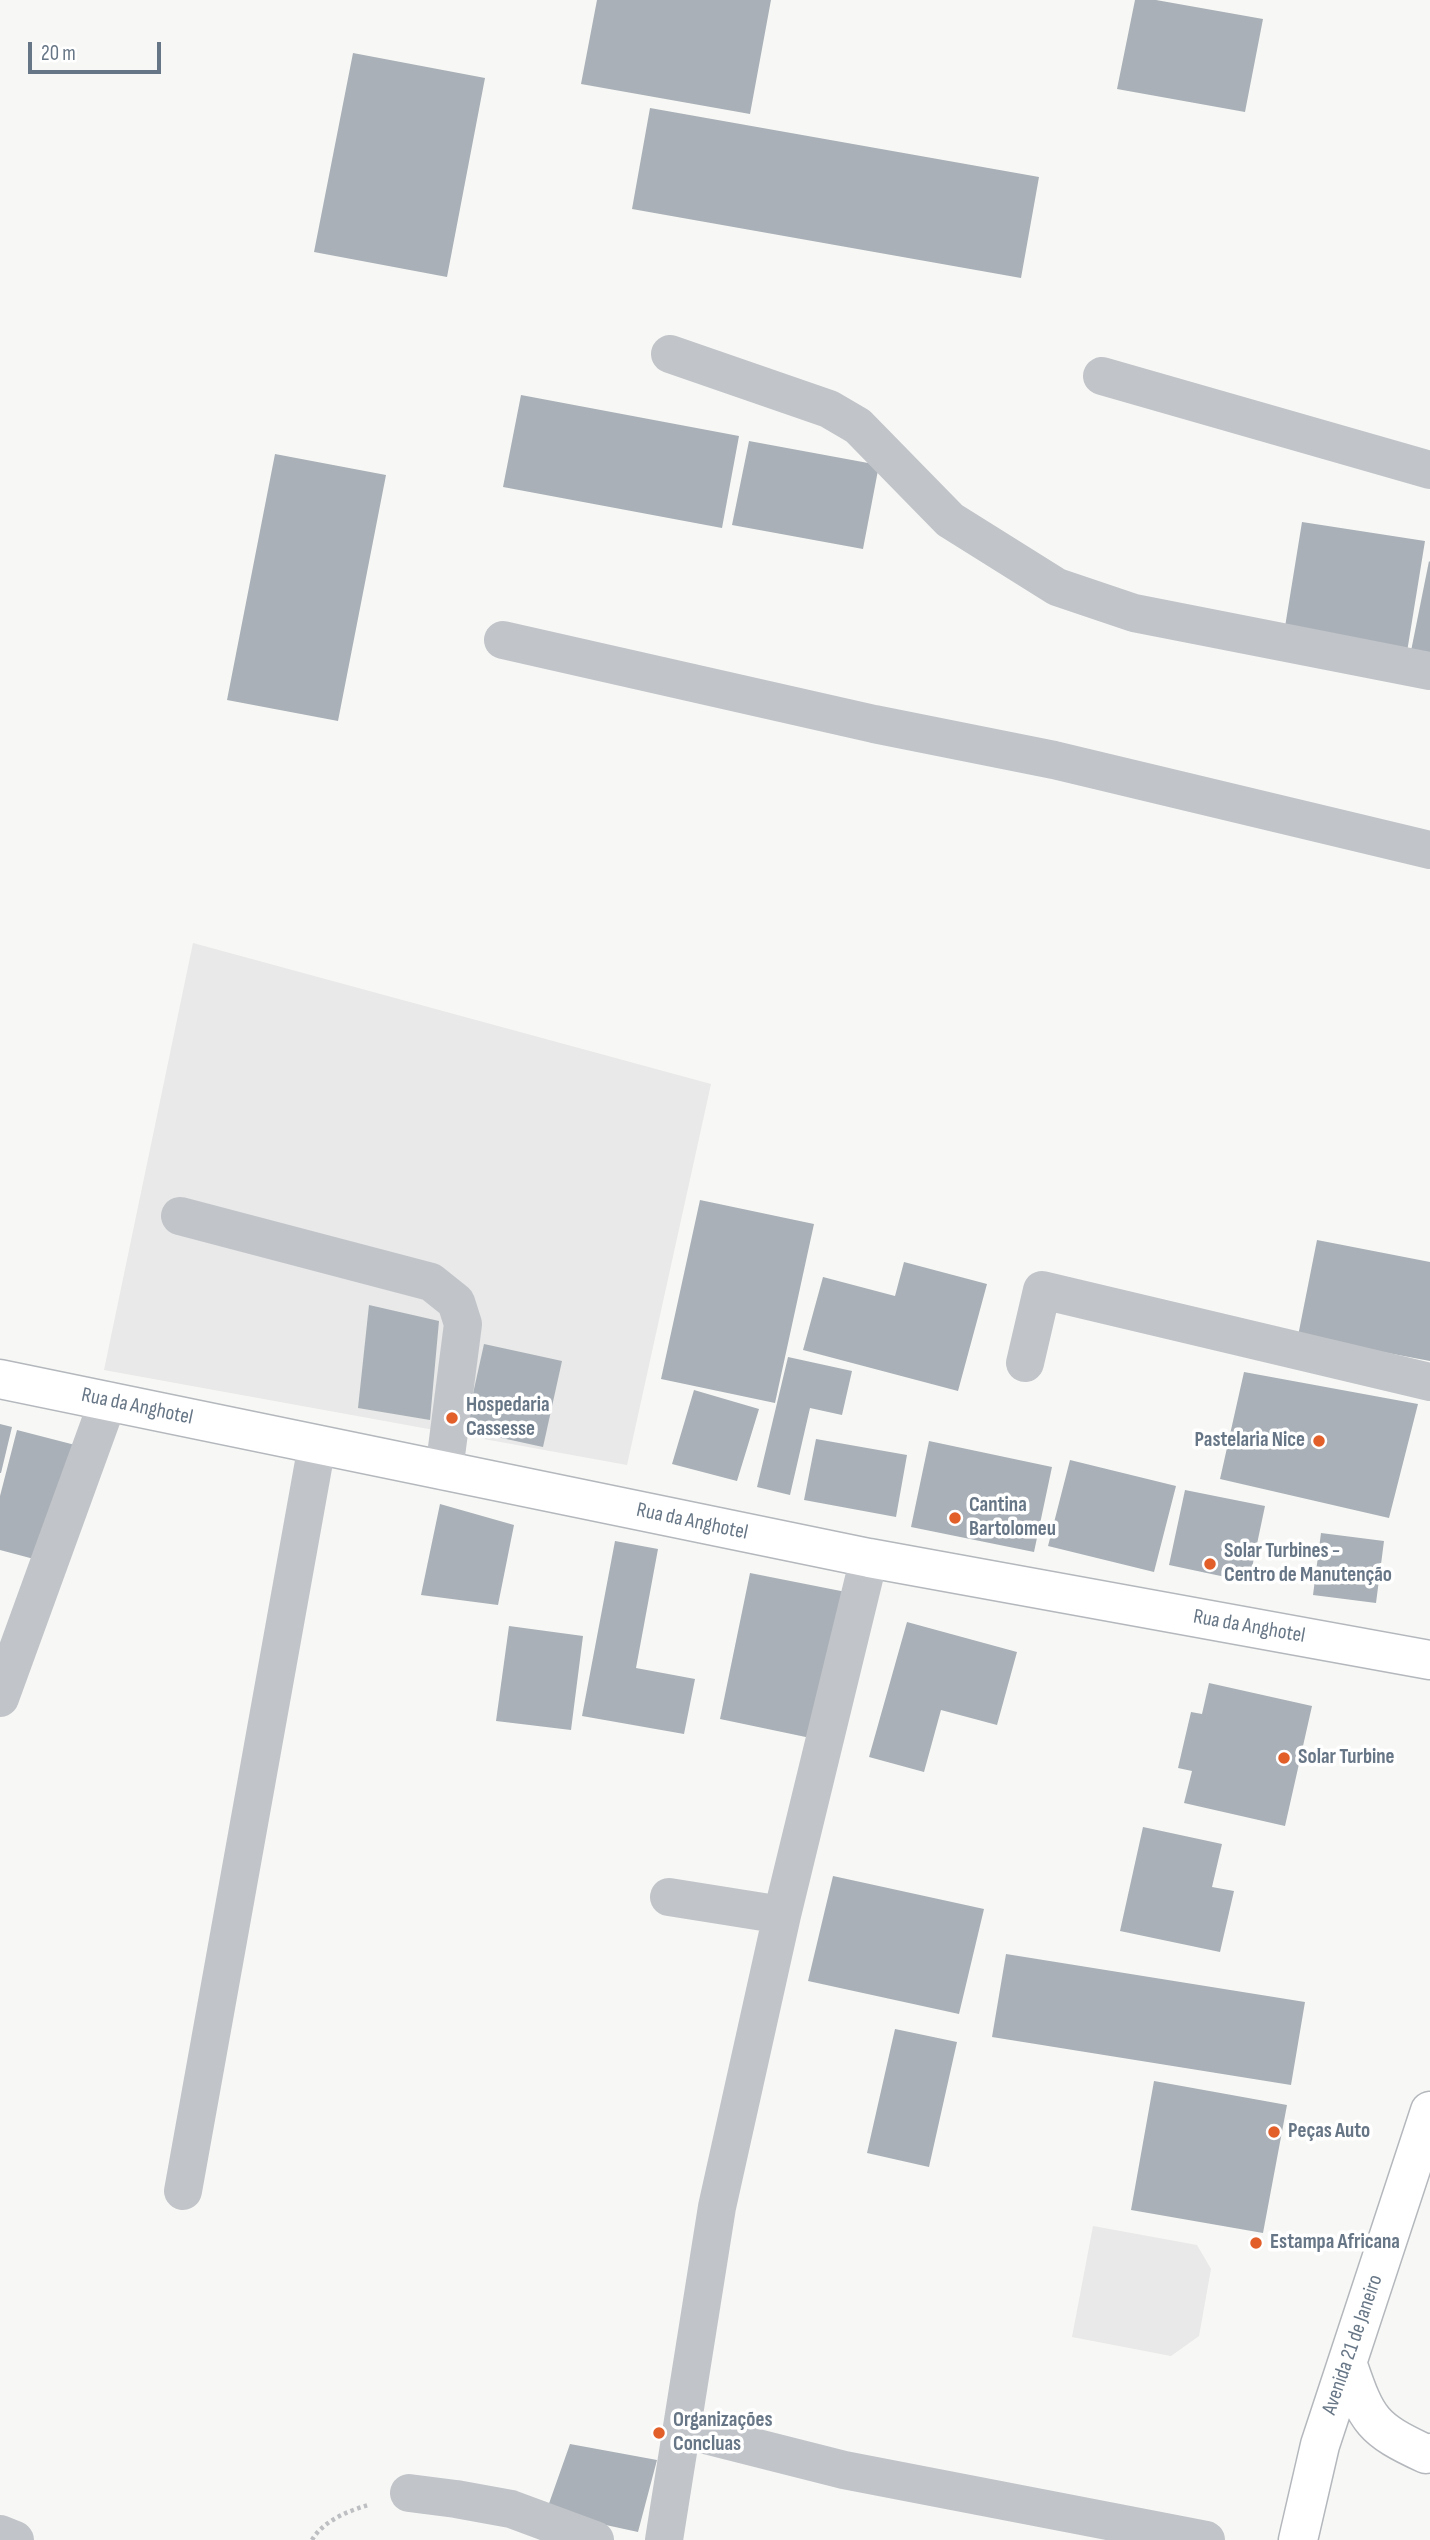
<!DOCTYPE html>
<html>
<head>
<meta charset="utf-8">
<style>
  body { margin:0 }
  #map { position:relative; width:1430px; height:2540px; overflow:hidden; background:#f7f8f5; font-family:"Sofia Sans Condensed",sans-serif }
  canvas { display:block }
  .scale { position:absolute; left:28px; top:42px; width:133px; height:32px; box-sizing:border-box; border:4px solid #677686; border-top:0; padding-left:9px; font-size:21px; line-height:24px; white-space:nowrap; color:#677686; -webkit-text-stroke:5px #fff; paint-order:stroke }
</style>
</head>
<body>
<div id="map">
<canvas width="1430" height="2540"></canvas>
<div class="scale">20 m</div>
</div>
<script>
const ctx = document.querySelector('canvas').getContext('2d');
ctx.lineJoin = 'round';
function fillPath(path, color) { ctx.fillStyle = color; ctx.fill(path, 'evenodd'); }
function trace(path, color, width, dash) { ctx.strokeStyle = color; ctx.lineWidth = width; ctx.lineCap = dash ? 'butt' : 'round'; ctx.setLineDash(dash || []); ctx.stroke(path); }
function drawText(font, color, halo, rows, align = 'center') {
  ctx.font = font + ' "Sofia Sans Condensed",sans-serif'; ctx.lineWidth = 7; ctx.setLineDash([]); ctx.textBaseline = 'middle'; ctx.strokeStyle = halo; ctx.fillStyle = color; for (const [text, x, y, turn = 0] of rows) {
    ctx.save(); ctx.translate(x, y); ctx.rotate((+turn || 0) * Math.PI / 180); ctx.textAlign = isNaN(turn) ? turn : align; if (halo) ctx.strokeText(text, 0, 0); ctx.fillText(text, 0, 0); ctx.restore();
  }
}
fillPath(new Path2D(`
  M193,943l518,141 -84,381 -523,-95z
  M1093,2226l104,19 14,24 -12,67 -28,20 -99,-19z`), '#e8e9e8');
fillPath(new Path2D(`
  M597,0h174l-21,114 -169,-30z
  M1135,0h21l107,19 -18,93 -128,-23z
  M353,53l132,25 -38,199 -133,-25z
  M650,108l389,69 -18,101 -389,-69z
  M521,395l218,41 -17,92 -219,-41z
  M749,441l130,24 -16,84 -131,-24z
  M275,454l111,21 -48,246 -111,-21z
  M1302,522l123,19 -18,111 -123,-19z
  M1429,561l1,1v93l-19,-4z
  M700,1200l114,24 -39,179 -114,-24z
  M1317,1240l113,22v99l-132,-25z
  M904,1262l83,22 -29,107 -155,-41 20,-73 72,19z
  M369,1305l70,16 -9,99 -72,-12z
  M484,1344l78,17 -19,86 -78,-17z
  M788,1357l64,14 -10,44 -32,-7 -20,87 -33,-8z
  M1244,1372l174,32 -29,114 -169,-39z
  M694,1390l65,19 -22,72 -65,-17z
  M0,1424l12,3 -11,46h-1z
  M17,1430l62,16 -30,117 -49,-13v-54z
  M816,1439l91,16 -11,62 -92,-17z
  M929,1441l123,26 -18,85 -123,-25z
  M1070,1460l106,26 -22,86 -106,-26z
  M1185,1490l80,16 -16,76 -80,-17z
  M440,1504l74,21 -16,80 -77,-10z
  M1321,1533l63,8 -8,62 -63,-8z
  M615,1541l43,8 -22,119 59,11 -11,55 -102,-18z
  M750,1573l101,20 -31,147 -100,-21z
  M907,1622l110,30 -20,73 -56,-15 -17,62 -55,-15z
  M509,1626l74,10 -12,94 -75,-9z
  M1209,1683l103,23 -27,120 -101,-23 8,-32 -14,-3 13,-56 11,2z
  M1143,1827l79,17 -10,43 22,4 -14,61 -100,-21z
  M833,1876l151,33 -25,105 -151,-33z
  M1006,1954l299,48 -14,83 -299,-48z
  M895,2029l62,13 -28,125 -62,-14z
  M1154,2081l133,24 -24,128 -132,-23z
  M570,2444l87,16 -19,72 -92,-20z`), '#a9b0b7');
const major = new Path2D(`
  M0,1379l869,179 561,102
  M1348,2365c19,56 24,64 78,89l4,-1
  M1298,2540l22,-95 110,-334`);
trace(major, '#b4b8bd', 41);
trace(new Path2D(`
  M312,2540c11,-19 36,-29 56,-35`), '#bdbfc2', 4.5, [3.5, 3.5]);
trace(new Path2D(`
  M670,354l159,55 29,17 92,94 107,67 77,26 296,58
  M1102,376l328,94
  M503,640l371,84 180,36 376,90
  M180,1216l251,66 25,20 7,22 -19,147
  M1025,1363l17,-73 388,92
  M0,1698l108,-297
  M669,1897l113,18
  M183,2191l134,-746
  M682,2429l162,41 362,70
  M409,2493l47,6 55,10 84,31
  M0,2534l15,6
  M664,2540l53,-333 65,-292 87,-357`), '#c1c4c9', 38);
trace(major, '#fff', 38);
for (const [x, y, r, color] of [
  [452,1418,7,"#e25f2a"],
  [1319,1441,7,"#e25f2a"],
  [955,1518,7,"#e25f2a"],
  [1210,1564,7,"#e25f2a"],
  [1284,1758,7,"#e25f2a"],
  [1274,2132,7,"#e25f2a"],
  [1256,2243,7,"#e25f2a"],
  [659,2433,7,"#e25f2a"]
]) { const dot = new Path2D(); dot.arc(x, y, r, 0, 2 * Math.PI); ctx.fillStyle = color; ctx.fill(dot); trace(dot, '#fff', 2.5); }
drawText('bold 21px', '#677686', '#fff', [
  ["Hospedaria",466,1406],
  ["Cassesse",466,1430],
  ["Pastelaria Nice",1305,1441,"right"],
  ["Cantina",969,1506],
  ["Bartolomeu",969,1530],
  ["Solar Turbines -",1224,1552],
  ["Centro de Manutenção",1224,1576],
  ["Solar Turbine",1298,1758],
  ["Peças Auto",1288,2132],
  ["Estampa Africana",1270,2243],
  ["Organizações",673,2421],
  ["Concluas",673,2445]
], 'left');
drawText('21px', '#677686', '#fff', [
  ["Rua da Anghotel",137,1407,12],
  ["Rua da Anghotel",692,1522,12],
  ["Rua da Anghotel",1249,1627,10],
  ["Avenida 21 de Janeiro",1353,2345,-71]
]);
</script>
</body>
</html>
